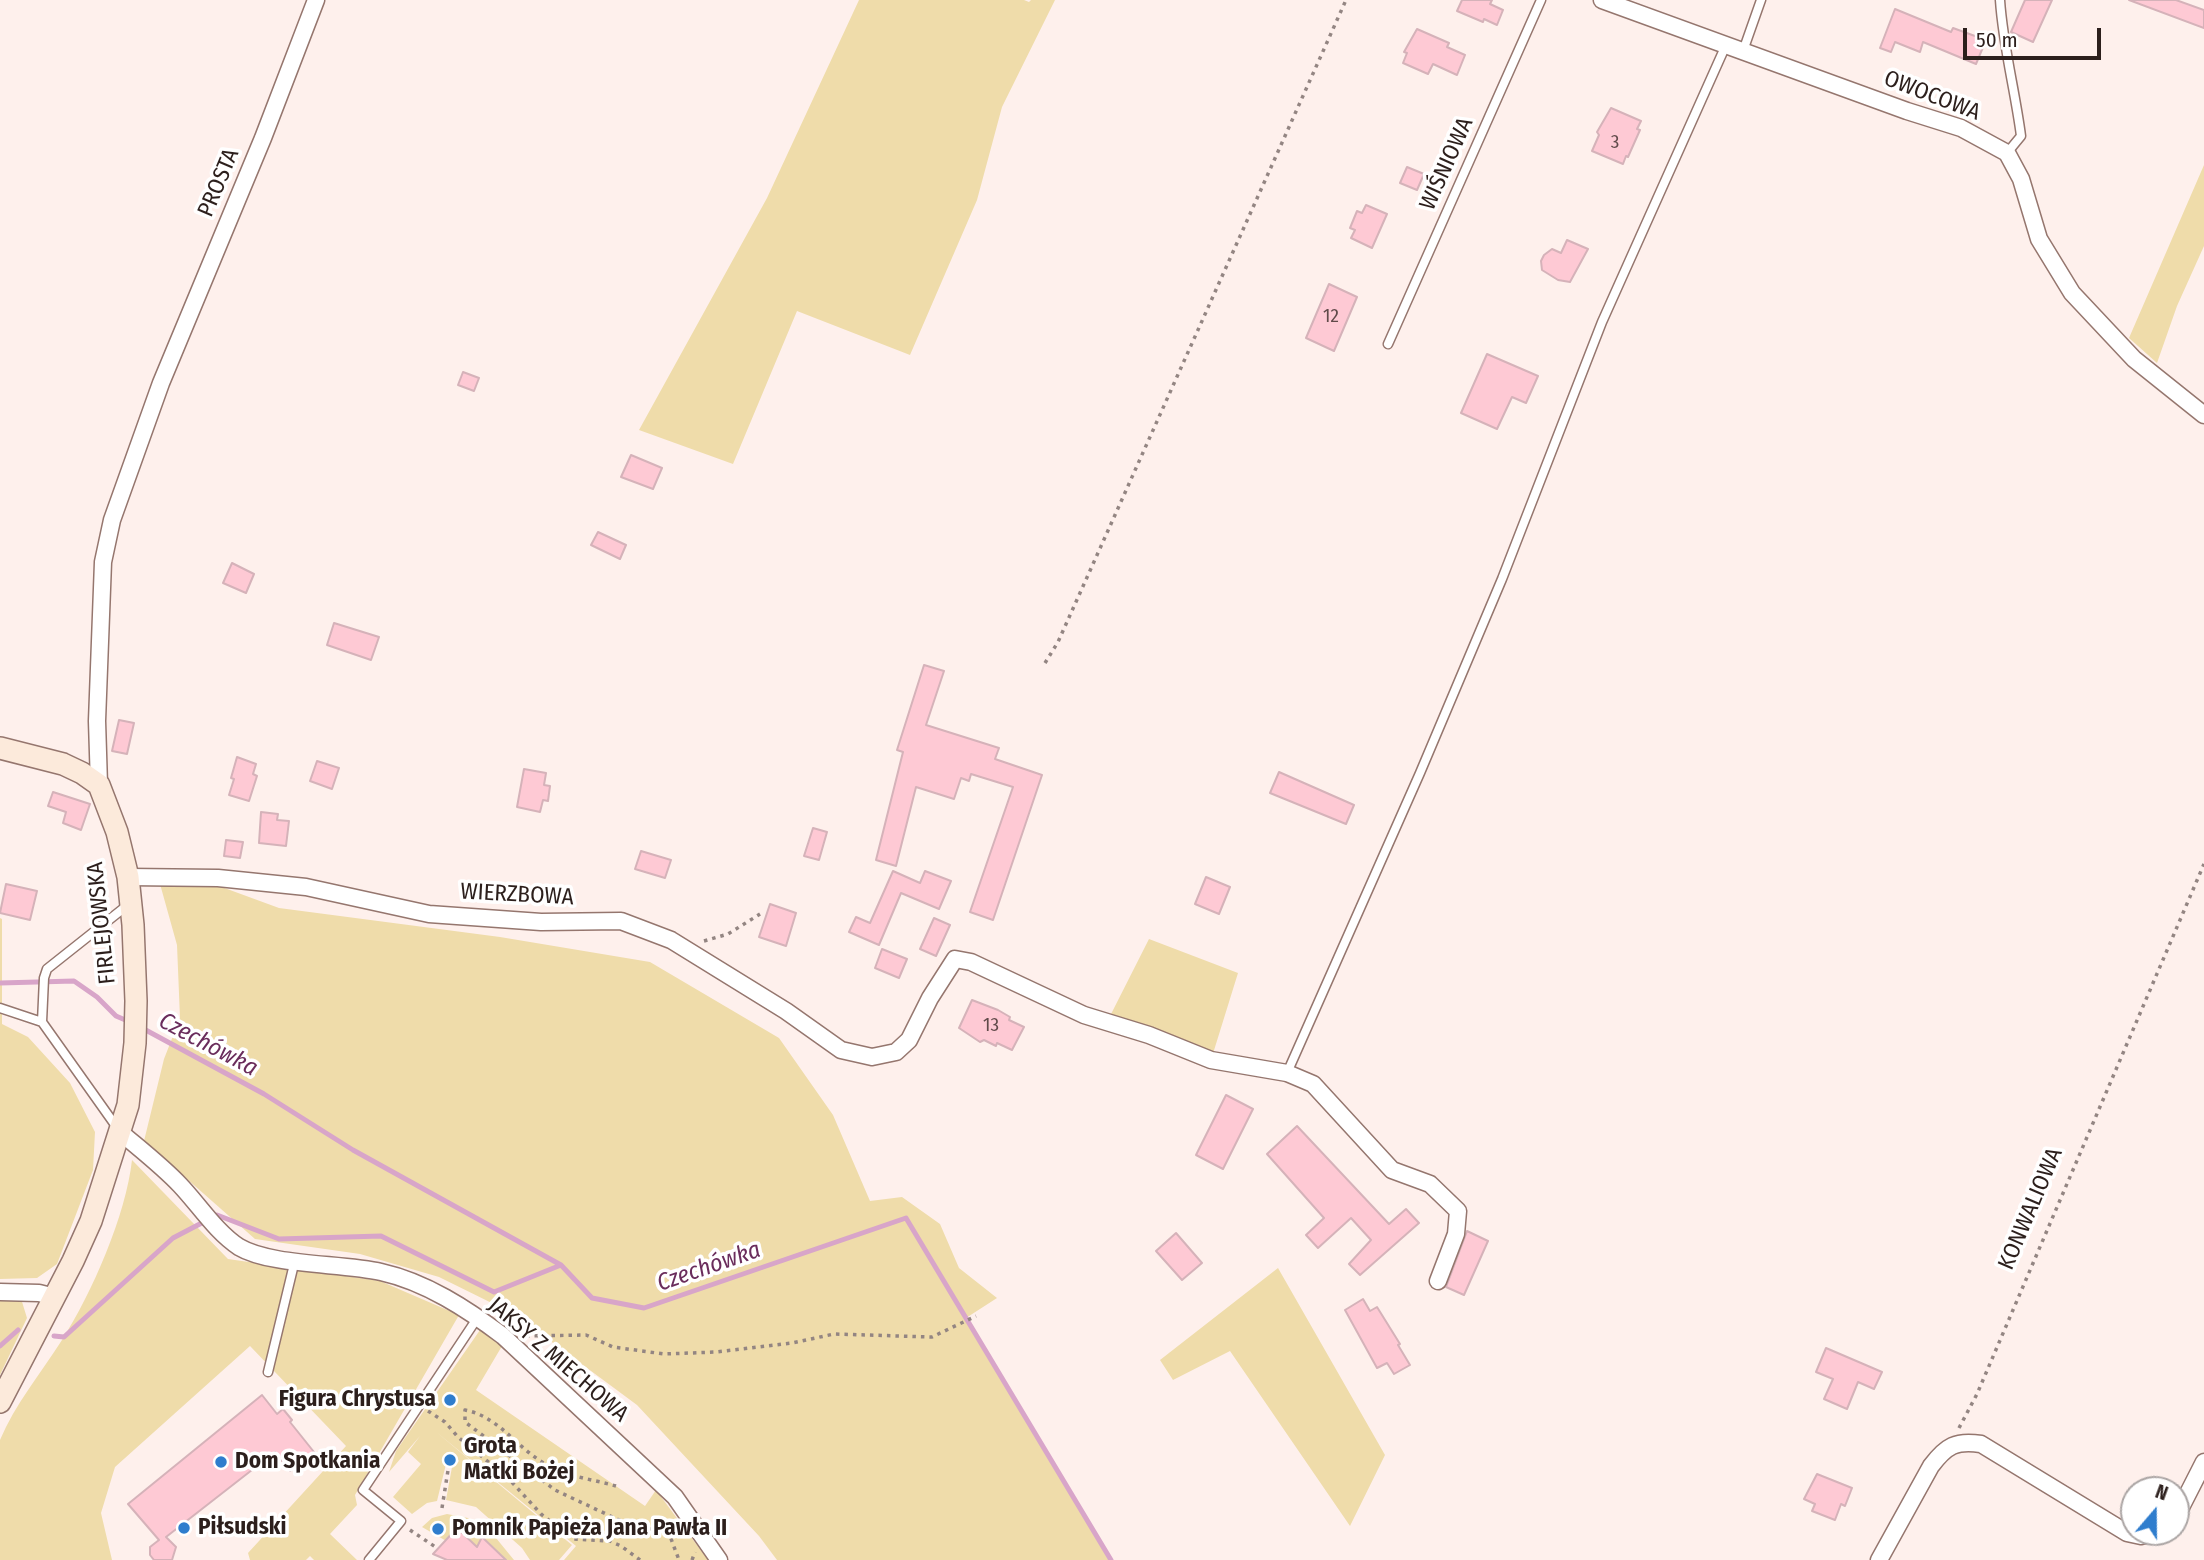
<!DOCTYPE html>
<html>
<head>
<meta charset="utf-8">
<style>
  body { margin:0 }
  #map { position:relative; width:2204px; height:1560px; overflow:hidden; background:#fef0ec; font-family:"Fira Sans Condensed",sans-serif }
  canvas { display:block }
  .north { position:absolute; left:2120px; top:1476px; width:70px; height:70px; box-sizing:border-box; background:#fff; border:2px solid #aba5a4; border-radius:50%; rotate:20deg; font-size:19px; font-weight:700; line-height:28px; text-align:center; color:#2c1f1c }
  .north::after { content:''; display:block; margin:auto; width:24px; height:32px; background:#2f7dcd; clip-path:polygon(50% 0,100% 100%,50% 72%,0 100%) }
  .scale { position:absolute; left:1963px; top:28px; width:138px; height:32px; box-sizing:border-box; border:4px solid #2c1f1c; border-top:0; padding-left:9px; font-size:21px; line-height:24px; white-space:nowrap; color:#2c1f1c; -webkit-text-stroke:5px #fff; paint-order:stroke }
</style>
</head>
<body>
<div id="map">
<canvas width="2204" height="1560"></canvas>
<div class="north">N</div>
<div class="scale">50 m</div>
</div>
<script>
const ctx = document.querySelector('canvas').getContext('2d');
ctx.lineJoin = 'round';
function fillPath(path, color) { ctx.fillStyle = color; ctx.fill(path, 'evenodd'); }
function trace(path, color, width, dash) { ctx.strokeStyle = color; ctx.lineWidth = width; ctx.lineCap = dash ? 'butt' : 'round'; ctx.setLineDash(dash || []); ctx.stroke(path); }
function drawText(font, color, halo, rows, align = 'center') {
  ctx.font = font + ' "Fira Sans Condensed",sans-serif'; ctx.lineWidth = 7; ctx.setLineDash([]); ctx.textBaseline = 'middle'; ctx.strokeStyle = halo; ctx.fillStyle = color; for (const [text, x, y, turn = 0] of rows) {
    ctx.save(); ctx.translate(x, y); ctx.rotate((+turn || 0) * Math.PI / 180); ctx.textAlign = isNaN(turn) ? turn : align; if (halo) ctx.strokeText(text, 0, 0); ctx.fillText(text, 0, 0); ctx.restore();
  }
}
fillPath(new Path2D(`
  M859,0h165l5,2 2,-2h24l-53,107 -25,93 -67,155 -113,-44 -64,153 -94,-34 128,-232z
  M2204,165v81l-27,60 -20,57 -28,-25z
  M160,884l59,2 60,22 221,29 150,25 129,76 54,77 37,86 32,-4 38,27 19,44 38,30 -31,20 145,242h-334l-18,-24 -122,-131 -123,-91 -75,-37 -79,-23 -105,-15 -111,-98 20,-82 16,-41 -3,-73z
  M0,918l2,1v105l26,13 42,46 25,49 -2,38 -36,94 -20,14 -37,1z
  M1149,939l89,34 -27,87 -104,-38z
  M132,1160l96,99 152,22 79,34 -104,180 2,10 -27,29 27,26h-43l-4,-4 -4,4h-56l-2,-7 98,-107 -96,-100 -135,121 -14,46 11,47h-112v-120c15,-36 41,-67 62,-100 30,-47 64,-125 70,-180z
  M1278,1268l107,187 -35,71 -120,-175 -57,29 -13,-20z
  M0,1292h19l8,26 -27,57z
  M480,1330l22,16 -26,44 169,116 11,-16 52,70h-144l12,-14 -141,-115 137,114 -13,15h-29l-8,-12 -46,-41 -30,-7 6,-33 7,-6 -8,-8 -6,6 1,5 -9,37 -10,2 -15,11 -19,-17 28,-33 -13,-12 12,-16 -31,36 7,-21z
  M447,1514l21,4 28,20 18,22h-13l-4,-3 2,-4 -17,-16 -5,10 -17,-16 -12,11 -26,-15 10,-9z`), '#efdcaa');
trace(new Path2D(`
  M0,983l74,-2 23,16 19,19 14,6
  M142,1028l122,66 89,56 208,115 31,33 52,10 262,-90 205,342
  M54,1336l10,1 109,-99 44,-23 62,24 102,-3 113,56 67,-27
  M0,1346l18,-16`), '#d8a5c9', 5);
const building = new Path2D(`
  M1462,0h30l-2,4 13,6 -6,15 -13,-6 -1,3 -26,-11z
  M2025,0h27l-19,42 -22,-10z
  M2129,0h47l28,10v18z
  M1895,9l56,23 2,-4 33,12 -10,24 -53,-22 -3,10 -25,-10 -4,10 -11,-4z
  M1417,29l32,14 -2,4 18,8 -8,20 -24,-11 -5,10 -25,-11 4,-10 -3,-1z
  M1611,108l30,13 -4,8 3,1 -12,27 -2,-1 -3,8 -31,-13 7,-16 -2,-3z
  M1407,167l17,7 -7,16 -17,-7z
  M1366,205l21,9 -15,34 -21,-10 4,-8 -5,-2 7,-17 5,2z
  M1567,240l21,9 -18,33 -12,-2 -16,-10 -1,-9 3,-6 8,-6 9,4z
  M1329,284l28,13 -23,54 -28,-13z
  M1487,354l51,22 -12,27 -14,-6 -15,32 -36,-16z
  M463,372l16,6 -5,13 -16,-6z
  M631,455l31,13 -9,21 -32,-12z
  M598,532l28,13 -6,14 -29,-14z
  M232,563l22,11 -8,19 -23,-10z
  M334,623l45,14 -8,23 -44,-15z
  M924,665l20,6 -18,54 73,23 -4,11 47,16 -49,145 -23,-8 43,-125 -42,-13 -2,7 -8,-3 -7,21 -38,-12 -20,79 -20,-6 27,-108 -6,-2z
  M119,720l15,3 -7,31 -15,-3z
  M237,757l19,7 -3,10 4,2 -8,25 -20,-6 5,-16 -3,-1z
  M317,761l22,7 -7,21 -22,-8z
  M524,769l22,4 -2,12 6,1 -2,15 -5,-1 -3,12 -23,-5z
  M1279,772l75,33 -8,19 -76,-31z
  M53,792l37,12 -9,26 -18,-7 3,-11 -18,-6z
  M261,812l17,2 -1,6 12,1 -3,25 -27,-3z
  M813,828l14,4 -8,28 -15,-4z
  M226,840l17,2 -3,16 -16,-2z
  M641,851l30,9 -6,18 -30,-9z
  M893,871l27,12 5,-12 26,10 -12,28 -38,-16 -22,52 -30,-13 7,-15 14,6z
  M1206,877l24,10 -11,27 -24,-10z
  M6,884l31,7 -7,29 -30,-7z
  M770,904l26,9 -10,33 -27,-9z
  M934,918l16,7 -14,31 -16,-7z
  M882,949l25,10 -8,19 -24,-10z
  M972,1000l26,10 12,7 -1,3 15,7 -12,23 -15,-7 -1,3 -12,-6 -4,2 -21,-14z
  M1226,1095l27,14 -30,60 -27,-14z
  M1297,1126l92,98 17,-15 13,14 -59,52 -11,-11 22,-24 -20,-22 -33,30 -12,-13 18,-17 -57,-64z
  M1467,1231l21,10 -24,54 -18,-8z
  M1176,1233l26,30 -20,17 -26,-29z
  M1363,1299l7,12 7,-4 23,37 -2,1 12,20 -16,9 -7,-11 -10,5 -32,-58z
  M1826,1348l56,24 -8,17 -16,-7 -11,27 -23,-10 9,-20 -17,-7z
  M262,1395l15,19 6,-5 9,11 -2,2 24,30 -24,19 -15,-19 -109,85 10,10 -4,13h-18l-4,-5v-8l9,-7 -31,-36z
  M1817,1474l35,14 -7,18 -4,-2 -6,16 -23,-9 3,-7 -11,-5z
  M457,1528l20,19 5,-10 24,23h-59l-14,-6z`);
fillPath(building, '#fec9d4');
trace(building, '#d5b2b9', 2);
const lane = new Path2D(`
  M2000,0c3,46 15,90 21,136l-14,17
  M1743,51l18,-51
  M1388,344l153,-344
  M0,1008l42,14 76,107
  M42,1022l2,-44 3,-9 82,-65
  M1287,1073l133,-300 82,-194 100,-257 124,-277
  M268,1372l27,-112
  M369,1560l32,-39 -38,-31 115,-173`);
const street = new Path2D(`
  M1602,0l305,111 54,17 46,25 14,26 18,60 33,54 62,66 70,56
  M99,785l-2,-64 6,-159 9,-42 49,-137 102,-245 53,-138
  M128,877l90,1 88,9 123,27 112,8 80,-1 50,19 115,71 55,39 31,7 24,-5 13,-12 21,-42 25,-39 16,3 113,53 65,20 62,25 76,13 26,11 79,86 38,14 28,27 -2,23 -18,47
  M120,1132c20,17 42,34 60,53 19,20 36,47 59,62 32,19 103,16 142,25 45,10 86,37 122,64l172,161 44,63
  M0,1292l39,1 16,4
  M2176,1517l28,-55
  M1879,1560l52,-94c15,-20 25,-26 50,-22l146,89 14,3 18,-4`);
const secondary = new Path2D(`
  M0,748l63,16 19,9 17,12 18,47 11,45 5,48 3,76 -1,42 -7,62 -37,116 -18,40 -73,141`);
trace(lane, '#95766e', 11);
trace(street, '#95766e', 19);
trace(secondary, '#95766e', 24);
trace(new Path2D(`
  M1045,663l13,-21 288,-642
  M704,941l24,-7 32,-20
  M526,1336l60,-1 27,12 51,7 52,-2 76,-9 42,-9 98,3 44,-21
  M428,1411l17,11 13,15 51,42 32,35 32,25 37,2 11,5 19,14
  M1959,1428l18,-34 227,-530
  M616,1486c-24,-7 -54,-10 -74,-24 -27,-17 -45,-46 -77,-52v12l90,68 83,39h18l14,7 9,24
  M442,1508l7,-44
  M410,1530l27,18
  M692,1560l3,-8`), '#938582', 3.5, [3.5, 5]);
trace(lane, '#fff', 8);
trace(street, '#fff', 16);
trace(secondary, '#fceadb', 21);
for (const [x, y, r, color] of [
  [450,1400,7,"#2f7dcd"],
  [450,1460,7,"#2f7dcd"],
  [221,1462,7,"#2f7dcd"],
  [184,1528,7,"#2f7dcd"],
  [438,1529,7,"#2f7dcd"]
]) { const dot = new Path2D(); dot.arc(x, y, r, 0, 2 * Math.PI); ctx.fillStyle = color; ctx.fill(dot); trace(dot, '#fff', 2.5); }
drawText('19px', '#604a4a', null, [
  ["3",1615,143],
  ["12",1331,317],
  ["13",991,1026]
]);
drawText('23px', '#2c1f1c', '#fff', [
  ["OWOCOWA",1932,96,21],
  ["WIŚNIOWA",1447,164,-66],
  ["PROSTA",219,183,-67],
  ["WIERZBOWA",517,895,3],
  ["FIRLEJOWSKA",102,923,-96],
  ["KONWALIOWA",2031,1209,-67],
  ["JAKSY Z MIECHOWA",558,1360,41]
]);
drawText('bold 23px', '#2c1f1c', '#fff', [
  ["Figura Chrystusa",436,1400,"right"],
  ["Grota",464,1447],
  ["Matki Bożej",464,1473],
  ["Dom Spotkania",235,1462],
  ["Piłsudski",198,1528],
  ["Pomnik Papieża Jana Pawła II",452,1529]
], 'left');
drawText('italic 24px', '#6a2d5c', '#fff', [
  ["Czechówka",208,1045,28],
  ["Czechówka",709,1267,-19]
]);
</script>
</body>
</html>
